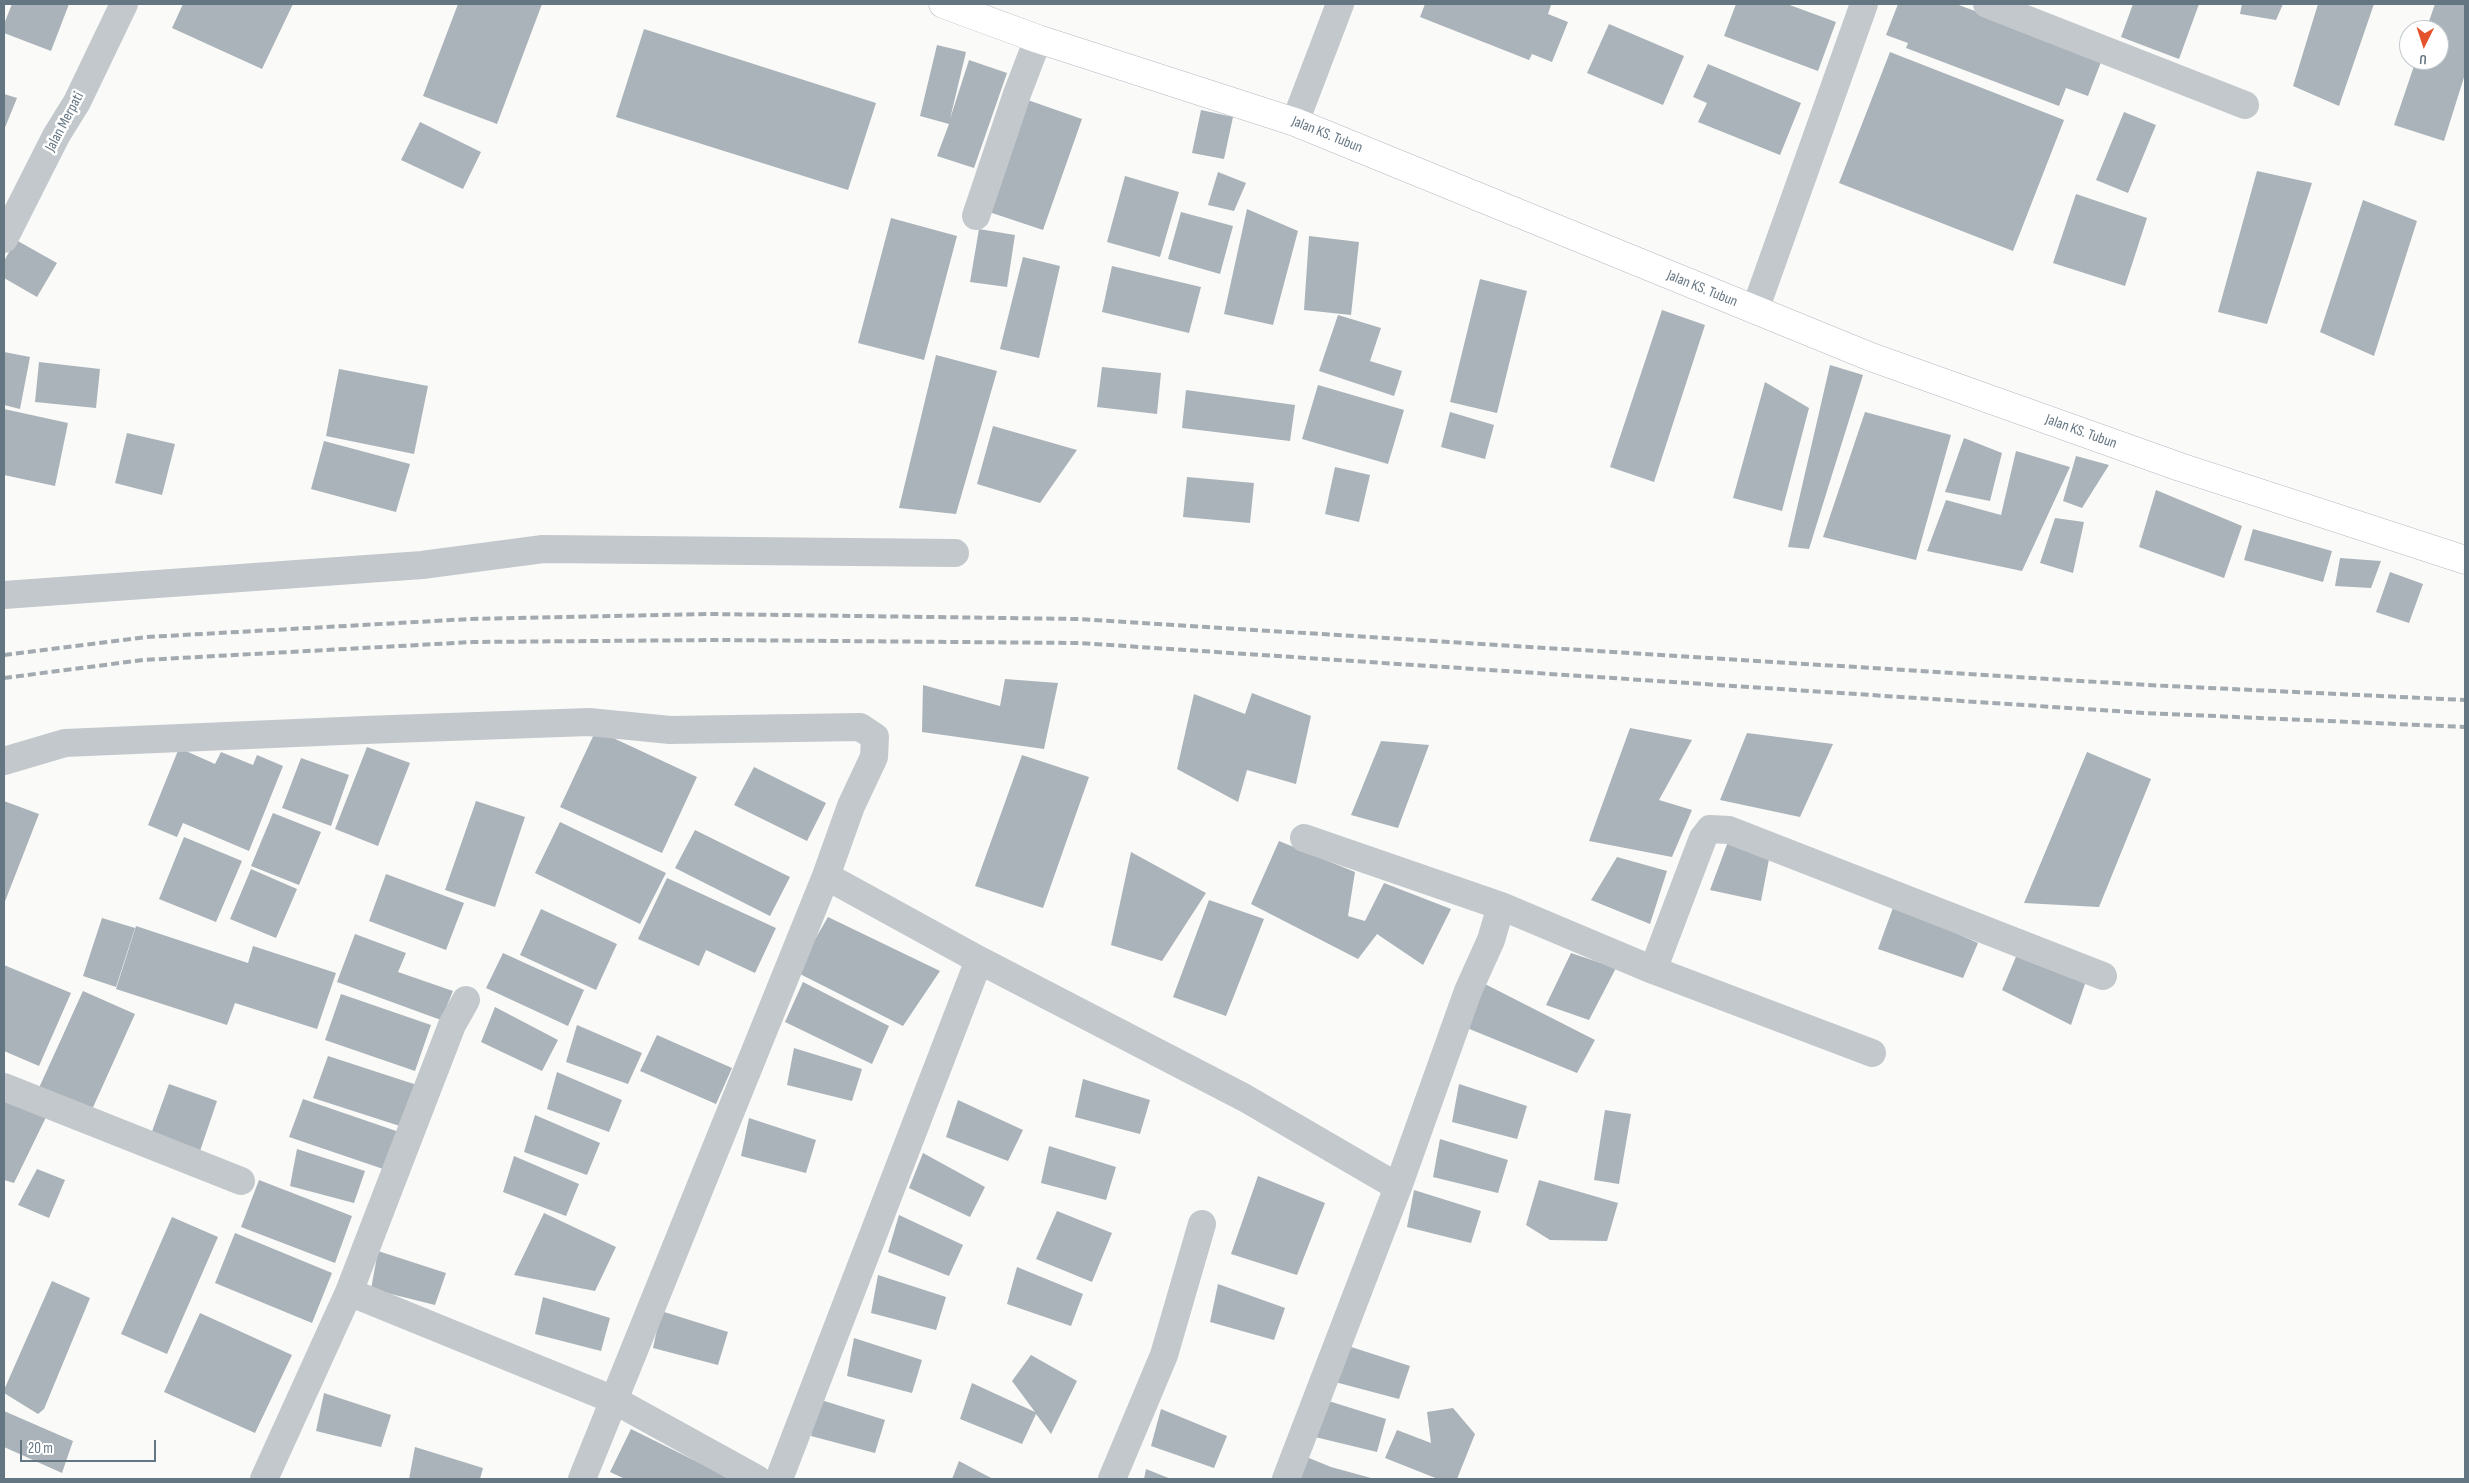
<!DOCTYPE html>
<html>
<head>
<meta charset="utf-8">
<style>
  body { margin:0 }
  #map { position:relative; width:2469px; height:1483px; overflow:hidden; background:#fafaf8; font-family:"Sofia Sans Condensed",sans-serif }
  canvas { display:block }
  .frame { position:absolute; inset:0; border:5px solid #657683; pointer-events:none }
  .north { position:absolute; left:2399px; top:20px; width:50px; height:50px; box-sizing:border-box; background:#fff; border:1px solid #c1c8cd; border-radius:50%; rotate:184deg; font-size:14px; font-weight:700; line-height:20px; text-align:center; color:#657683 }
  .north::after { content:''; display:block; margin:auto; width:18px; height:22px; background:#e5532d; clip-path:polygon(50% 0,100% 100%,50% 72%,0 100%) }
  .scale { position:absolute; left:20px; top:1440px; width:136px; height:22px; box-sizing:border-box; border:2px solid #657683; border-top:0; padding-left:6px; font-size:15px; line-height:18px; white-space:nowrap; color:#657683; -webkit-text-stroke:4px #fff; paint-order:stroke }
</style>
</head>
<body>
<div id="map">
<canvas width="2469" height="1483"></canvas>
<div class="frame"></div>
<div class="north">U</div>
<div class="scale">20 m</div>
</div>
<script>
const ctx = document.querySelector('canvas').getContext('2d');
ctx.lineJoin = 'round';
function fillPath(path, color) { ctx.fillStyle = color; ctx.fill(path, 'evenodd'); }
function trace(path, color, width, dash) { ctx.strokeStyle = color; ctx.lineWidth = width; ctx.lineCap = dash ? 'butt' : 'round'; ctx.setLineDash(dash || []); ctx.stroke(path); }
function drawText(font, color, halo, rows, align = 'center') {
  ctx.font = font + ' "Sofia Sans Condensed",sans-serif'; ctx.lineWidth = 5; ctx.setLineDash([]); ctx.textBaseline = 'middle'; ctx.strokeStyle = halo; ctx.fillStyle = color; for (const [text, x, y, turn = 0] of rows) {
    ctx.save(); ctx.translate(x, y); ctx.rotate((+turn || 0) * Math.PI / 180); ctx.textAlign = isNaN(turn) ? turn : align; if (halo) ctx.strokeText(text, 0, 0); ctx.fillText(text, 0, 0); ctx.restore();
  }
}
fillPath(new Path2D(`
  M12,4h57l-18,47 -47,-18v-9z
  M183,4h110l-31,65 -90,-41z
  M458,4h84l-45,120 -74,-28z
  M1425,4h123l3,1 -3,9 20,8 -16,40 -20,-8 -3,6 -109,-43z
  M1736,4h51l49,18 -18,49 -94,-35z
  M1898,4h58l125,46 20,12 -13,34 -22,-8 -7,18 -153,-58 2,-5 -22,-8z
  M2133,4h66l-20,55 -58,-22z
  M2242,4h41l-7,16 -36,-6z
  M2318,4h56l-35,102 -46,-20z
  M2435,4h30v70l-21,67 -50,-16 22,-65h23v-30h-13z
  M1609,24l75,32 -21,49 -76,-32z
  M644,29l232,74 -28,87 -232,-73z
  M937,45l29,7 -16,67 19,-59 38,13 -33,95 -37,-12 12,-32 -29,-8z
  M1890,52l174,68 -51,131 -174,-68z
  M1708,64l93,39 -21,52 -82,-33 9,-19 -14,-6z
  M4,94l13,4 -13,32z
  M1022,98l60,21 -39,111 -60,-20z
  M1201,110l32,7 -9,42 -32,-6z
  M2124,112l32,13 -28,68 -32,-13z
  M420,122l61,30 -18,37 -62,-29z
  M2257,171l55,12 -45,141 -49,-12z
  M1218,172l28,11 -12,28 -26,-6z
  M1125,176l54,16 -19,65 -53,-15z
  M2076,194l71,24 -22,68 -72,-23z
  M2363,200l54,21 -43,135 -54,-24z
  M1247,209l51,22 -25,94 -49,-11z
  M1181,212l52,14 -13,48 -52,-15z
  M891,218l66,18 -33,124 -66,-17z
  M979,229l36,6 -8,52 -37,-5z
  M1309,236l50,6 -8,73 -47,-5z
  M16,240l41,23 -20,34 -33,-19v-17z
  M1023,257l37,9 -21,92 -39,-9z
  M1112,266l89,21 -12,46 -87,-21z
  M1480,279l47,12 -30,122 -47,-11z
  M1662,310l43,15 -51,157 -44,-15z
  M1338,315l43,13 -11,33 32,10 -8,25 -75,-25z
  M4,352l26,5 -10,52 -16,-4z
  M936,355l61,16 -41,143 -57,-6z
  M39,362l61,7 -4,39 -61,-6z
  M1830,365l33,10 -54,174 -21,-2z
  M1102,367l59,6 -4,41 -60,-7z
  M339,369l89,17 -14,68 -88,-18z
  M1765,382l44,26 -27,103 -49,-13z
  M1318,385l86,25 -16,54 -86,-25z
  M1186,390l109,15 -5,36 -108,-13z
  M4,409l64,14 -13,63 -51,-11z
  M1450,412l44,13 -9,34 -44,-12z
  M1865,412l86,23 -35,125 -93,-23z
  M993,426l84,24 -37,53 -63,-19z
  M127,433l48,11 -13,51 -47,-12z
  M1964,438l38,15 -12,48 -45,-9z
  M324,441l86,23 -14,48 -85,-23z
  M2016,451l54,16 -48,104 -95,-20 19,-51 55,15z
  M2076,456l33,9 -27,43 -19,-7z
  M1335,467l35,8 -11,47 -34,-8z
  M1187,477l67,6 -4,40 -67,-6z
  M2156,490l86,36 -18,52 -85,-31z
  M2055,518l29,4 -11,51 -33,-10z
  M2253,529l79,22 -9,31 -79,-22z
  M2340,558l41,3 -10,27 -36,-2z
  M2390,572l33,12 -14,39 -33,-11z
  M1005,679l53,4 -14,66 -122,-17 1,-47 77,21z
  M1252,693l59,23 -15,68 -49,-14 -9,32 -61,-33 17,-75 51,20z
  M1630,728l62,12 -33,60 33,10 -20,47 -83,-16z
  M596,730l101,47 -35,76 -102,-46z
  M1747,733l86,11 -33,73 -80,-17z
  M1381,741l48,4 -31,83 -47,-13z
  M367,747l43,16 -32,83 -43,-17z
  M179,748l36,16 6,-12 32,13 4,-10 26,11 -34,85 -66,-28 -6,14 -29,-12z
  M2087,752l64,27 -52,128 -75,-4z
  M1022,755l67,22 -46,131 -68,-22z
  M301,758l48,17 -18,51 -49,-18z
  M754,767l72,36 -19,38 -73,-36z
  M4,801l35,13 -35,90z
  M476,801l49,16 -30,90 -50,-17z
  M273,813l48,19 -22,53 -48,-19z
  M560,822l106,51 -26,51 -105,-51z
  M695,830l95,47 -20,39 -95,-48z
  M184,837l58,24 -26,61 -57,-23z
  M1729,839l41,15 -9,47 -51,-11z
  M1279,841l76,31 -7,44 17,5 19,-38 67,26 -28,56 -46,-31 -19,25 -107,-55z
  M1131,852l75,41 -44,68 -51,-16z
  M1617,857l50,14 -17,53 -59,-24z
  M251,869l46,20 -21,49 -46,-19z
  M386,874l78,29 -18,47 -77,-29z
  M667,878l109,50 -21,45 -49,-23 -7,16 -61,-27z
  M1209,900l55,19 -38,97 -53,-19z
  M1894,905l84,38 -15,35 -85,-29z
  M541,909l76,35 -21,46 -76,-35z
  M828,917l112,54 -37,55 -107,-54z
  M102,918l33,10 -19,59 -33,-11z
  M136,926l112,37 5,-17 83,27 -19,56 -82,-26 -8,22 -111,-36z
  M355,934l51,19 -8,19 55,19 -12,29 -104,-38z
  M2018,952l69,26 -16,47 -69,-35z
  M503,953l81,37 -16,36 -82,-38z
  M1571,953l45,15 -27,52 -43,-15z
  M4,965l67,28 -32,73 -35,-15z
  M803,982l86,44 -17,38 -87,-42z
  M1481,982l114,58 -18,33 -110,-45z
  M83,991l52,23 -45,100 -52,-24z
  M341,994l90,31 -16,46 -90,-31z
  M495,1007l63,33 -16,31 -61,-29z
  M577,1025l65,28 -14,31 -62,-22z
  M657,1035l75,33 -16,36 -76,-33z
  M794,1048l68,21 -10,32 -65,-16z
  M328,1056l92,30 -14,42 -93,-30z
  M557,1072l65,28 -13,32 -62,-23z
  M1083,1079l67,21 -10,34 -65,-17z
  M169,1084l48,17 -18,53 -49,-17z
  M1459,1084l68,22 -10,33 -65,-17z
  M9,1093l41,16 -36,74 -10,-3v-76z
  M303,1099l99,34 -13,38 -100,-34z
  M958,1100l65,30 -15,31 -62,-24z
  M1605,1110l26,4 -12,70 -25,-4z
  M535,1115l65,28 -13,32 -63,-23z
  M749,1118l67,22 -10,33 -65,-17z
  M1440,1139l68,21 -10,33 -65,-16z
  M1049,1146l67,21 -10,33 -65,-17z
  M297,1149l68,22 -11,32 -64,-17z
  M923,1153l62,34 -15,30 -61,-29z
  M514,1156l65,28 -13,32 -63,-24z
  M37,1169l28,11 -16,38 -31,-13z
  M1258,1176l67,27 -28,72 -66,-21z
  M259,1180l93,36 -17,47 -94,-36z
  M1539,1180l79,23 -11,38 -57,-1 -24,-15z
  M1414,1190l67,21 -10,32 -64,-16z
  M1057,1211l55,22 -20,49 -56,-23z
  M544,1213l72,34 -21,44 -81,-16z
  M899,1215l64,30 -14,31 -61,-24z
  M172,1217l46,20 -51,117 -46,-20z
  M235,1233l97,40 -20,50 -97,-40z
  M378,1251l68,22 -11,32 -64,-16z
  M1017,1267l66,27 -12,32 -64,-22z
  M878,1275l68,22 -10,33 -65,-17z
  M52,1281l38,17 -46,111 -6,5 -34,-21v-3z
  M1218,1284l67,24 -11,32 -64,-18z
  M543,1297l67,21 -9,33 -66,-17z
  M661,1311l67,21 -10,33 -65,-17z
  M200,1313l92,42 -37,78 -91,-41z
  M854,1338l68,22 -10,33 -65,-17z
  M1342,1344l68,22 -11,33 -64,-17z
  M1031,1355l46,26 -26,53 -15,-20 -14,30 -62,-25 12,-36 63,29 -23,-31z
  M324,1393l67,22 -10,32 -65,-16z
  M1319,1398l67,21 -9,33 -66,-16z
  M818,1399l67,21 -10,33 -64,-17z
  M1453,1408l22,26 -18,45h-19l-53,-21 12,-28 34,13 -4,-31z
  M1161,1409l66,27 -13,32 -63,-22z
  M4,1411l69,30 -11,32 -58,-26z
  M631,1429l101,50h-107l-15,-7z
  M415,1447l68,21 -3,11h-71z
  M1304,1456l27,11 40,11 -1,1h-71z
  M959,1461l34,18h-41z
  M1146,1469l25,10h-27z`), '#aab3b9');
const secondary = new Path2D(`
  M943,4l95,35 257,83 576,235 309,110 285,93`);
trace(secondary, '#b3babf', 29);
trace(new Path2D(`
  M1987,4l258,101
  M1295,122l45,-118
  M976,216l41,-122 21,-55
  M4,239l52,-103 21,-34 47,-98
  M1755,310l109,-306
  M4,595l418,-30 121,-16 412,4
  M4,761l61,-18 300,-13 224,-8 81,8 190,-3 15,10 -1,20 -23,49 -25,70
  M1304,838l197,68
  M1653,970l219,83
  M4,1087l237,94
  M1398,1187l70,-196 23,-51 10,-34 152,64 50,-132 7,-9 19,1 374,146
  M349,1292l103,-267 14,-25
  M264,1479l85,-187 265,108 143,79
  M582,1479l244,-603 153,84 266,138 153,89 -112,292
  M779,1479l200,-519
  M1112,1479l52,-124 38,-131`), '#c3c8cc', 28);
trace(secondary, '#fff', 28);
trace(new Path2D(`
  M4,655l143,-18 323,-18 242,-5 365,5 1070,66 318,15
  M4,678l139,-18 330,-18 246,-2 360,3 1066,70 320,14`), '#a2aab0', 4, [8, 4]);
drawText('15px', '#657683', '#fff', [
  ["Jalan Merpati",65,122,-62],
  ["Jalan KS. Tubun",1327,135,22],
  ["Jalan KS. Tubun",1702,289,22],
  ["Jalan KS. Tubun",2081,432,20]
]);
</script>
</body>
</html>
